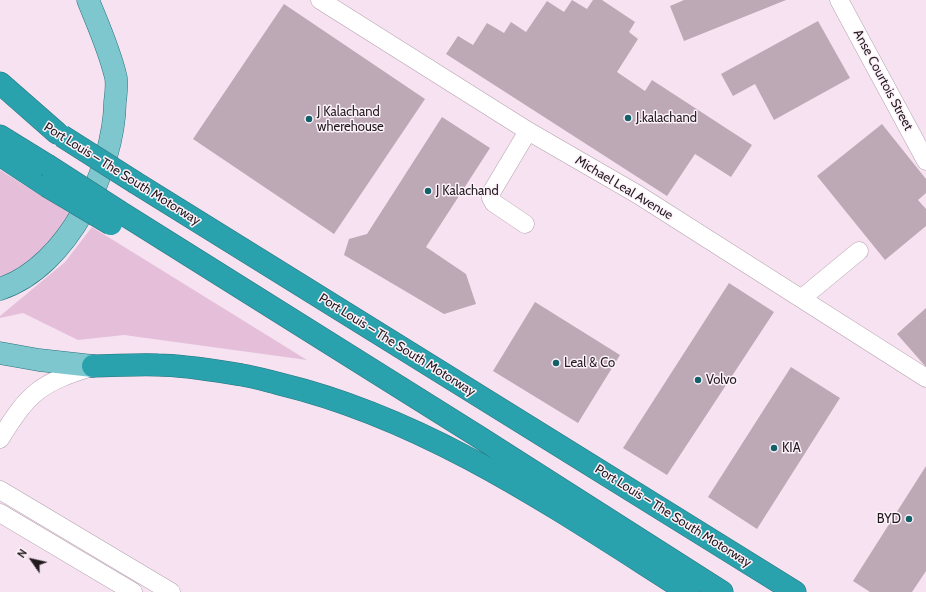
<!DOCTYPE html>
<html>
<head>
<meta charset="utf-8">
<style>
  body { margin:0 }
  #map { position:relative; width:926px; height:592px; overflow:hidden; background:#f6e2f0; font-family:Cabin,sans-serif }
  canvas { display:block }
  .north { position:absolute; left:12px; top:540px; width:40px; height:40px; -webkit-text-stroke:3px #fef2fa; paint-order:stroke; rotate:304deg; font-size:11px; font-weight:700; line-height:16px; text-align:center; color:#221b1f }
  .north::after { content:''; display:block; margin:auto; width:14px; height:18px; background:#221b1f; clip-path:polygon(50% 0,100% 100%,50% 72%,0 100%) }
</style>
</head>
<body>
<div id="map">
<canvas width="926" height="592"></canvas>
<div class="north">N</div>
</div>
<script>
const ctx = document.querySelector('canvas').getContext('2d');
ctx.lineJoin = 'round';
function fillPath(path, color) { ctx.fillStyle = color; ctx.fill(path, 'evenodd'); }
function trace(path, color, width, dash) { ctx.strokeStyle = color; ctx.lineWidth = width; ctx.lineCap = dash ? 'butt' : 'round'; ctx.setLineDash(dash || []); ctx.stroke(path); }
function drawText(font, color, halo, rows, align = 'center') {
  ctx.font = font + ' Cabin,sans-serif'; ctx.lineWidth = 3; ctx.setLineDash([]); ctx.textBaseline = 'middle'; ctx.strokeStyle = halo; ctx.fillStyle = color; for (const [text, x, y, turn = 0] of rows) {
    ctx.save(); ctx.translate(x, y); ctx.rotate((+turn || 0) * Math.PI / 180); ctx.textAlign = isNaN(turn) ? turn : align; if (halo) ctx.strokeText(text, 0, 0); ctx.fillText(text, 0, 0); ctx.restore();
  }
}
fillPath(new Path2D(`
  M0,170l74,46 -42,49 -32,13z
  M92,227l215,133 -183,-25 -46,5 -55,-27 -23,5v-2l65,-54z`), '#e5bfd9');
fillPath(new Path2D(`
  M572,0l15,9 6,-9h9l33,22 -6,10 9,7 -21,33 28,19 7,-11 100,65 -21,32 -36,-23 -28,42 -221,-142 12,-18 15,9 14,-22 17,10 7,-11 15,10 21,-31 17,11z
  M684,0h102l-102,41 -14,-35z
  M284,4l141,95 -91,135 -141,-95z
  M818,21l32,57 -76,42 -19,-36 -22,12 -12,-22z
  M442,117l48,31 -64,99 40,27 10,30 -32,10 -100,-59 5,-16 18,-5z
  M882,124l44,55v14l-8,7 8,9v17l-41,34 -68,-84z
  M729,283l45,29 -107,163 -44,-27z
  M535,302l85,53 -42,68 -85,-52z
  M926,308v59l-29,-33z
  M791,367l49,31 -83,131 -49,-32z
  M926,466v105l-14,21h-42l-17,-11z`), '#bda9b6');
const minor = new Path2D(`
  M320,0l208,131 109,63 289,184
  M839,0l87,161
  M525,224l-31,-21 -3,-5v-5l37,-62
  M802,298l57,-47
  M0,439c29,-47 40,-56 92,-72
  M0,490l171,102
  M0,513l133,79`);
const major = new Path2D(`
  M0,289c68,-22 114,-120 115,-187 1,-8 2,-17 1,-24 -6,-27 -18,-53 -28,-78
  M0,353l39,7 54,6`);
const highway = new Path2D(`
  M0,83l57,50
  M0,136l47,29
  M0,155l47,31
  M136,183l659,409
  M120,212l359,225 243,155
  M93,366c22,0 43,-2 65,-1 26,0 59,6 84,10 13,2 26,6 38,9 150,36 280,127 408,208`);
trace(minor, '#b3a0ad', 19);
trace(major, '#27737c', 23);
trace(highway, '#27737c', 23);
trace(minor, '#fff', 18);
trace(major, '#7fc7ce', 22);
trace(highway, '#2aa2ae', 22);
const highwayBridge = new Path2D(`
  M62,136l74,47
  M47,165l73,47
  M47,186l64,38`);
trace(highwayBridge, '#27737c', 23, []);
trace(highwayBridge, '#2aa2ae', 22);
for (const [x, y, r, color] of [
  [628,118,4,"#126169"],
  [309,119,4,"#126169"],
  [428,191,4,"#126169"],
  [556,363,4,"#126169"],
  [698,380,4,"#126169"],
  [774,448,4,"#126169"],
  [909,519,4,"#126169"]
]) { const dot = new Path2D(); dot.arc(x, y, r, 0, 2 * Math.PI); ctx.fillStyle = color; ctx.fill(dot); trace(dot, '#fef2fa', 1.5); }
drawText('13px', '#221b1f', '#fef2fa', [
  ["Anse Courtois Street",883,80,62],
  ["Port Louis – The South Motorway",122,174,32],
  ["Michael Leal Avenue",624,188,31],
  ["Port Louis – The South Motorway",397,345,32],
  ["Port Louis – The South Motorway",673,516,32]
]);
drawText('13px', '#221b1f', '#fef2fa', [
  ["J Kalachand",317,112],
  ["wherehouse",317,127],
  ["J.kalachand",636,118],
  ["J Kalachand",436,191],
  ["Leal & Co",564,363],
  ["Volvo",706,380],
  ["KIA",782,448],
  ["BYD",901,519,"right"]
], 'left');
</script>
</body>
</html>
